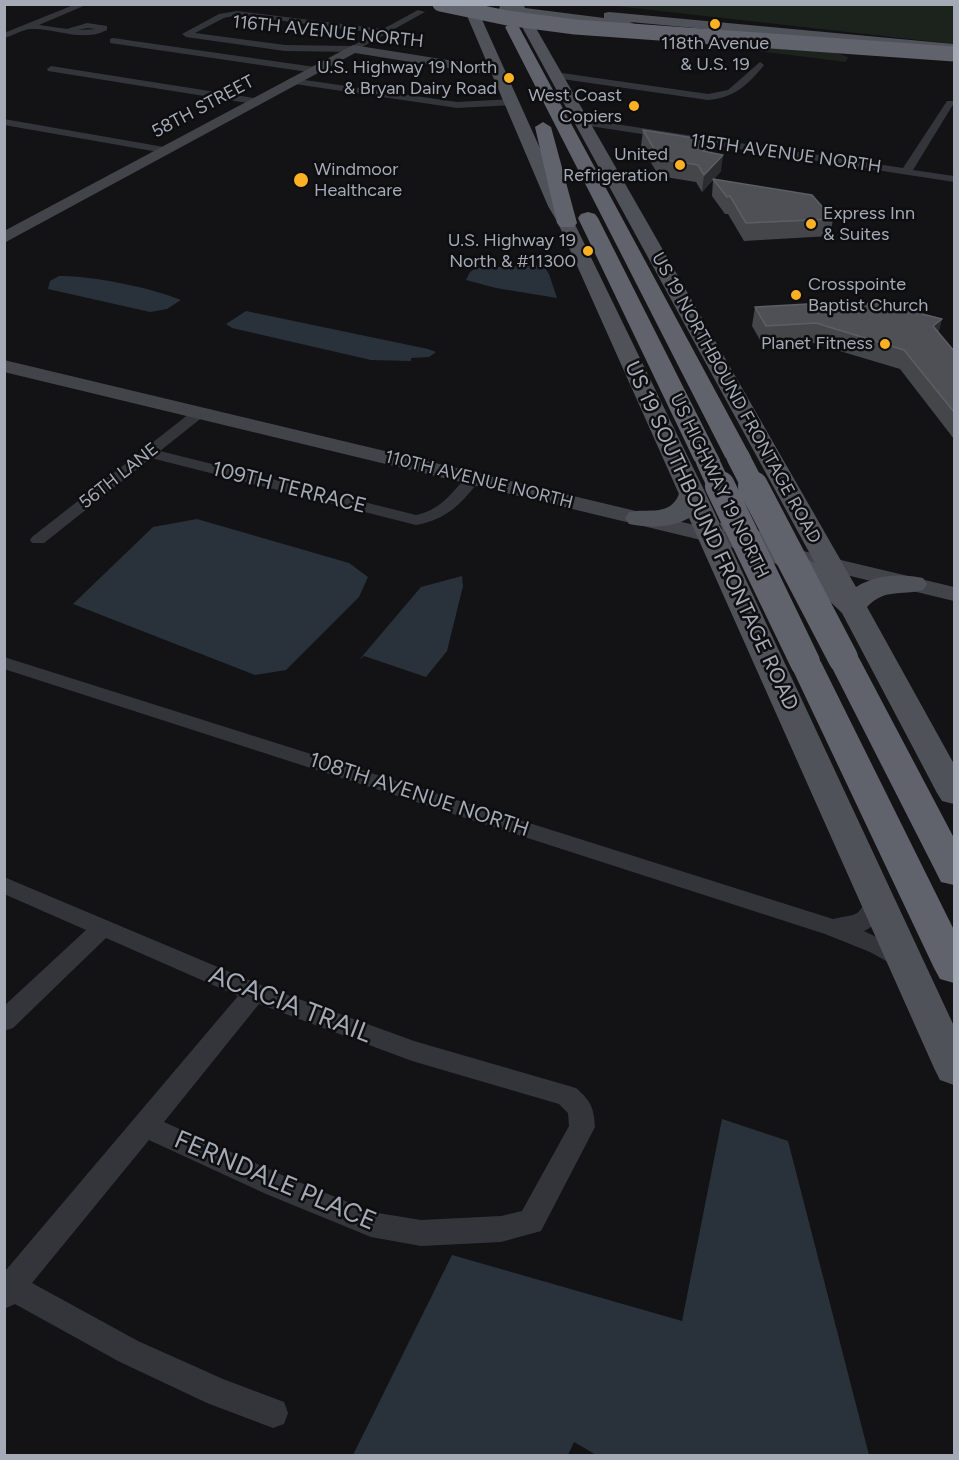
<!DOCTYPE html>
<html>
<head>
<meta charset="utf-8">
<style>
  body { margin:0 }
  #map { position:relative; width:959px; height:1460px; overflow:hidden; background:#131315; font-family:Figtree,sans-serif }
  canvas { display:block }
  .frame { position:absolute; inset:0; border:6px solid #a4aab6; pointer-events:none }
</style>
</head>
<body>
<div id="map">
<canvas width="959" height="1460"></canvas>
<div class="frame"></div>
</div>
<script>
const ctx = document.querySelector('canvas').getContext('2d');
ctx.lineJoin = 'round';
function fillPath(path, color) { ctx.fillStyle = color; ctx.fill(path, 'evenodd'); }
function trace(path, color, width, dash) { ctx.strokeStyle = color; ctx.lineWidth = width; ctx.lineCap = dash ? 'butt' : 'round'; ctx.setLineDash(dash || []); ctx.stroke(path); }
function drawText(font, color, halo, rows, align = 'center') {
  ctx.font = font + ' Figtree,sans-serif'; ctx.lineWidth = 5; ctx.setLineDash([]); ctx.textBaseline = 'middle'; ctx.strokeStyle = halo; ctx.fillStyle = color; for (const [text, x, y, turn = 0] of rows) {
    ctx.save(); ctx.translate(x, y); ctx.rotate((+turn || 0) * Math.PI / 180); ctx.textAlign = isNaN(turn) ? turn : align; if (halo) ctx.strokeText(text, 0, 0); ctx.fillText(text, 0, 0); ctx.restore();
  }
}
fillPath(new Path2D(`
  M607,5h347v39z
  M557,26l271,24 20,7 -2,5z`), '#1b231c');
fillPath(new Path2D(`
  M543,265l6,9 8,24 -61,-10 -30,-8 4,-8 6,-4z
  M59,276c30,-1 94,12 122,24l-14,9 -17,3 -102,-23 2,-8z
  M246,311l182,38 8,3 -7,5 -18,1v3l-40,-1 -139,-32 -6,-4z
  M197,519l152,44 19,14 -9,20 -73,73 -31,5 -182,-71 80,-77z
  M462,576l1,10 -16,65 -21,26 -62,-21 -5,4 62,-73z
  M722,1119l66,22 81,314 -271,1 -24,-14 -6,13h-215l99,-200 230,66z`), '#29323a');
fillPath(new Path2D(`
  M76,4h12l-49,21 28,4 20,-6 20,3v4c-25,13 -50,-2 -76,-1 -8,0 -18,7 -27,9v-5zM87,28l9,1 -18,1z
  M418,10l7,2 -72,40 -68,-1 -99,-14 -4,-3 37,-20 18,-3 146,18zM237,15l139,18 -24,13 -67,-1 -90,-12 29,-15z
  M113,38l202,29 4,3 -4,3 -205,-30v-4z
  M760,62l4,3c-16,20 -30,33 -56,35l-153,-22 -5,-3 5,-3 153,22 20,-4z
  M51,66l203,32 5,3 -5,3 -206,-33 -1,-2z
  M291,78l166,24 56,-3 5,3 -5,3 -56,3 -169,-25 -2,-2z
  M947,101h6l1,2 -41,67 41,6v6l-371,-57 -5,-3 5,-3 320,49z
  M4,119l160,28 5,3 -5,3 -160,-28z
  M199,409l5,1 2,3 -2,3 -44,35 256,64c23,-4 36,-22 51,-39h10l3,3c-17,24 -34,41 -64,46l-265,-67 -107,85h-12l-2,-3 2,-3 162,-127z
  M4,657l829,262c27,-6 23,0 37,-26l8,-2 8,2 3,6c-6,14 -11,26 -25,32l47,23 4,6 -4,6 -8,3 -8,-3 -25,-14 -45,-18 -821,-265z
  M4,877l259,109 151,55 162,47c15,13 18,20 19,39l-54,104 -40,11 -80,4 -50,-9 -105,-43 -117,-54 -117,143 106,58 85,38 61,23 4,11 -4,11 -11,4 -66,-25 -89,-42 -103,-57 -11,5v-39h2l232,-274 -132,-58 -93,90 -9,3v-25l82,-76 -82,-36zM259,1004l153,57 147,43 9,9 1,13 -47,85 -21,5 -80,4 -49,-8 -88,-36 -120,-54z`), '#34353a');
fillPath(new Path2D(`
  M353,45l145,23 7,4 -7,4 -143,-23 -351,190v-12z
  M4,360l950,227v14l-950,-229z`), '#42444a');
fillPath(new Path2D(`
  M462,4h13l91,202 139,286 249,534v59l-14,-5 -6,-12 -245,-550c-17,10 -41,10 -60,6l-4,-6 4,-6c19,-4 41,5 50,-18l-121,-271 -10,-17z
  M510,4h13l2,4 79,10v-5l5,-1 345,32v8l-324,-30 8,4 -7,4 -102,-14 327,571c18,-12 46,-14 67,-9l4,6 -4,6c-23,6 -38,-2 -56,17l87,157v40l-12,-3 -5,-8 -95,-180 -31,-30 -50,-27 -38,-25 -4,-6 4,-6 9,-2 9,2 38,25 36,19 -300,-549 -15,-2 -1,-3 1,-3z`), '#505259');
fillPath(new Path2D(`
  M512,23l7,4 232,430 -4,5 -9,3 -9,-3 -4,-5 -220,-430z
  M543,122l8,5 26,96 -3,4h-14l-3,-4 -22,-96z
  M588,212l7,2 3,4 122,242 -4,5 -9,3 -9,-3 -4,-5 -116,-242 3,-4z
  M843,648l11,3 5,7 95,180v47l-13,-3 -5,-10 -109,-214 5,-7z
  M805,652l11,3 5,7 133,268v53l-14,-4 -6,-11 -145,-306 5,-7z`), '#60636c');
trace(new Path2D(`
  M440,4l67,14 68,9 379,27`), '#60636c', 15);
trace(new Path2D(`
  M738,457l16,31
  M707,460l13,28`), '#60636c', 23);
trace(new Path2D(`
  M720,486l85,176
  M753,486l90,172`), '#60636c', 30);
fillPath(new Path2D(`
  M643,130l70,11 -1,12 9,18 -7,8 119,40 -3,17 -86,5 -16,-27h-3l-13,-18 1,-16 -11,12 -6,-10 -37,-6 -18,-30z
  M755,307l102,5 85,7 -4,14 16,18v88l-54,-70 -87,-26 -50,2 -11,-19z`), '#44464a');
fillPath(new Path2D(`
  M713,141l-2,16 -8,-6z
  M723,155l-2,16 -19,21 2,-17z
  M942,319l-5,19 -4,-12z`), '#2c2d30');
const building = new Path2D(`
  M643,130l70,11 -10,10 20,4 -19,20 -6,-10 -38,-6z
  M713,179l99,16 21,24 -87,4 -16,-27 -3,1z
  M871,301l71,18 -9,7 21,25v61l-50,-62 -88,-27 -50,3 -11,-19 70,-4 32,9z`);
fillPath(building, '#4f5056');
trace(building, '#5c5e65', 1.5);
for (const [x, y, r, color] of [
  [715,24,6,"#fcb124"],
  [509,78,6,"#fcb124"],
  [634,106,6,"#fcb124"],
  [680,165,6,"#fcb124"],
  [301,180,8,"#fcb124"],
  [811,224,6,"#fcb124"],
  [588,251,6,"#fcb124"],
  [796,295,6,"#fcb124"],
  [885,344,6,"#fcb124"]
]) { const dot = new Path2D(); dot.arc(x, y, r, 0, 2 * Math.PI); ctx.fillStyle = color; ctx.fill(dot); trace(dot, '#0e0e10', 2); }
drawText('18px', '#a4aab6', '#0e0e10', [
  ["116TH AVENUE NORTH",328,32,6],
  ["58TH STREET",203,107,-28],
  ["115TH AVENUE NORTH",786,154,8],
  ["US 19 NORTHBOUND FRONTAGE ROAD",736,398,61],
  ["56TH LANE",119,476,-38],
  ["110TH AVENUE NORTH",479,480,14],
  ["US HIGHWAY 19 NORTH",719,486,64]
]);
drawText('18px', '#a4aab6', '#0e0e10', [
  ["118th Avenue",715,44,"center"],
  ["& U.S. 19",715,65,"center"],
  ["U.S. Highway 19 North",497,68],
  ["& Bryan Dairy Road",497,89],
  ["West Coast",622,96],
  ["Copiers",622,117],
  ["United",668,155],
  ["Refrigeration",668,176],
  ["Windmoor",314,170,"left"],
  ["Healthcare",314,191,"left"],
  ["Express Inn",823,214,"left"],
  ["& Suites",823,235,"left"],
  ["U.S. Highway 19",576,241],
  ["North & #11300",576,262],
  ["Crosspointe",808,285,"left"],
  ["Baptist Church",808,306,"left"],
  ["Planet Fitness",873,344]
], 'right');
drawText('21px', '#a4aab6', '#0e0e10', [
  ["109TH TERRACE",289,488,14],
  ["US 19 SOUTHBOUND FRONTAGE ROAD",711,536,65],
  ["108TH AVENUE NORTH",419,795,18]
]);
drawText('26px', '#a4aab6', '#0e0e10', [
  ["ACACIA TRAIL",290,1005,21],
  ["FERNDALE PLACE",275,1181,23]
]);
</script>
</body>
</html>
